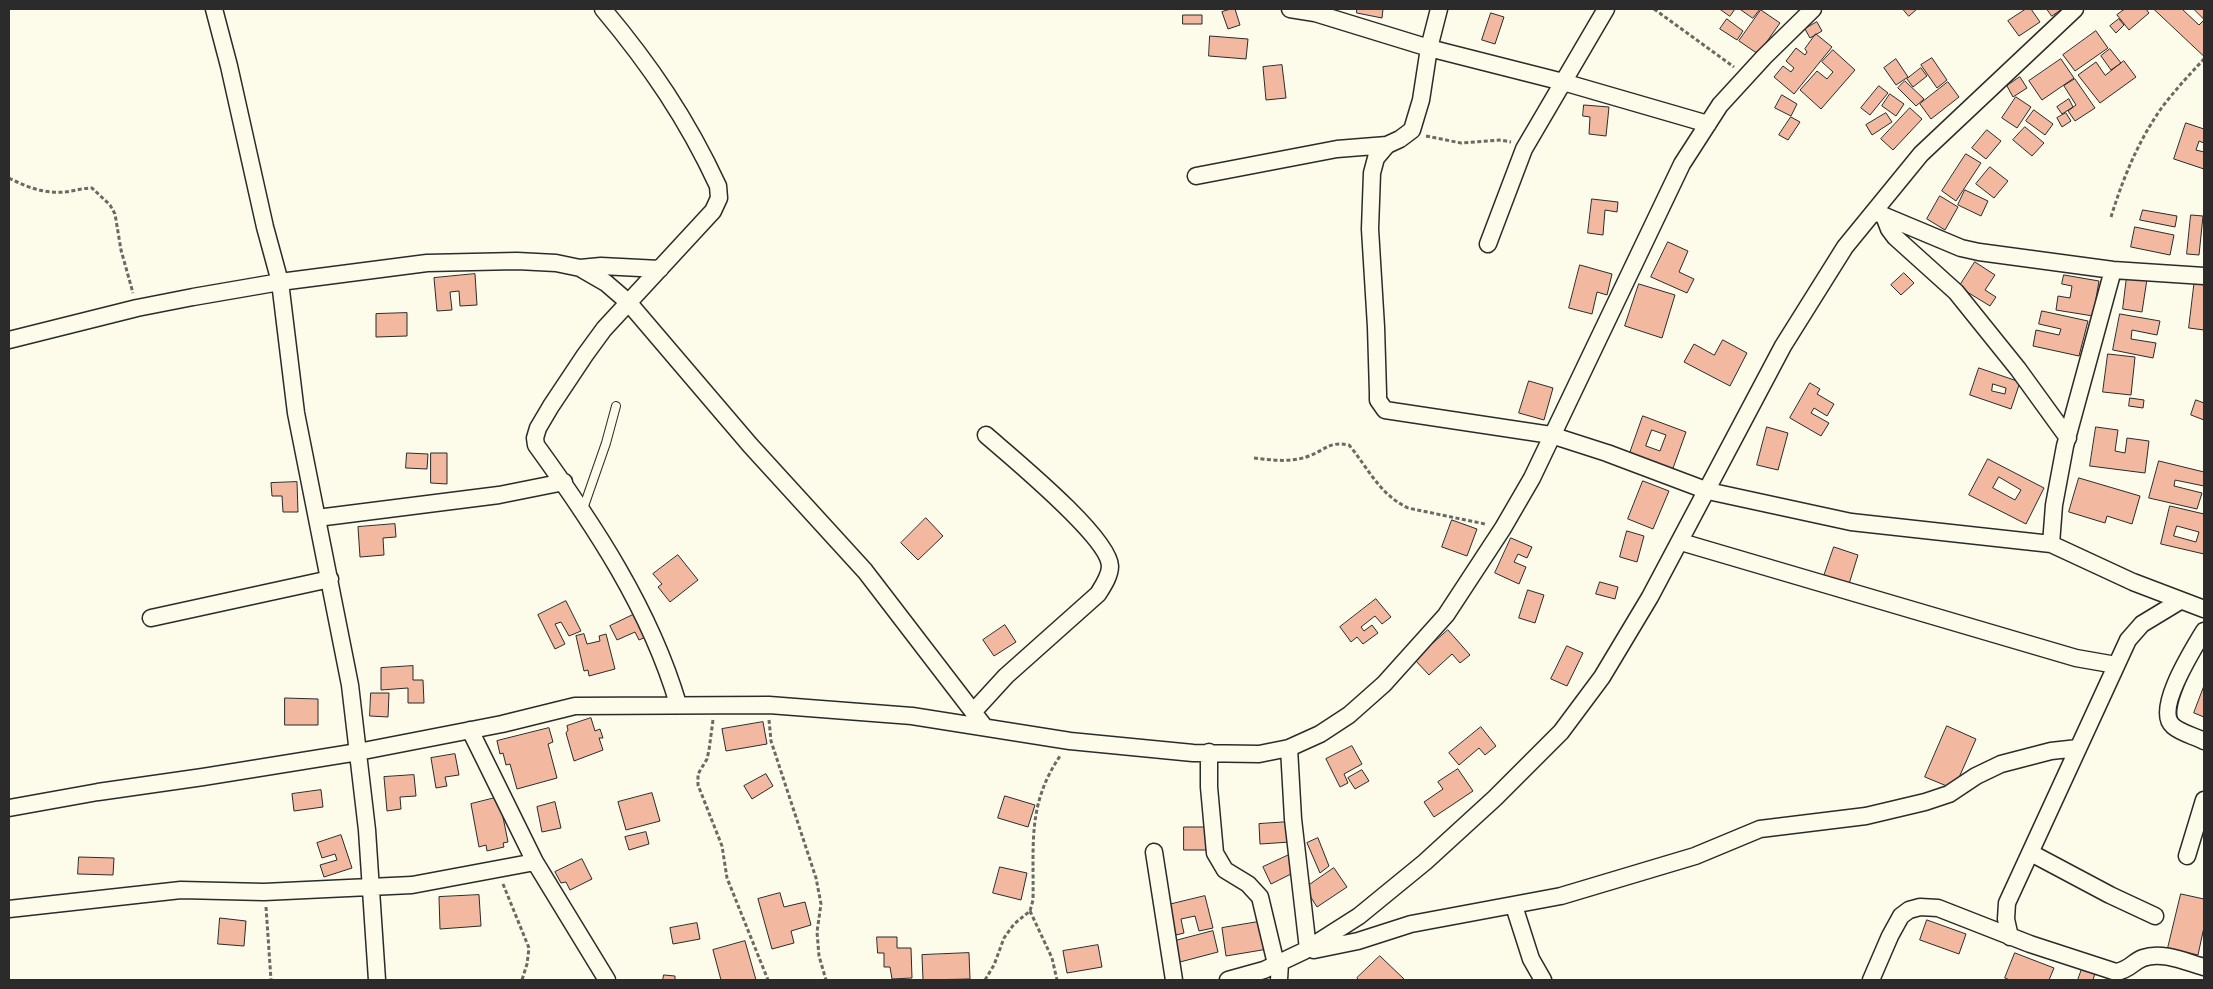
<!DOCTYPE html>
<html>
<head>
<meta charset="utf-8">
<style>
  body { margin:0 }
  #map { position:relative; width:2213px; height:989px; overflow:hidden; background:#fdfbea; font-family:"Nunito Sans",sans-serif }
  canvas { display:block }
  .frame { position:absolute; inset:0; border:10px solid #2b2b2b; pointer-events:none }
</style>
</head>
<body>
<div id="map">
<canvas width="2213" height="989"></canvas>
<div class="frame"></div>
</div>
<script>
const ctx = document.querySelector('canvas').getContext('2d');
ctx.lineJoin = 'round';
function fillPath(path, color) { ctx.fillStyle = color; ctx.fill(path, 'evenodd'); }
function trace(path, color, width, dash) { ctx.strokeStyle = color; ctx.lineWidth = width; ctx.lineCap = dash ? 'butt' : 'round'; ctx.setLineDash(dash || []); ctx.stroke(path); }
const building = new Path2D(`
  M1231,9h4l5,16 -12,4 -6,-17z
  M1357,9h26l-1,9 -25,-5z
  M1720,9h15l-5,7z
  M1740,9h20l-7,9z
  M1903,9h14l-8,7z
  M2026,9h5l9,13 -21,14 -11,-15z
  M2047,9h15l-10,7z
  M2125,9h21l3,4 -20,17 -12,-15z
  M2154,9h28l17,16 5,-5v36z
  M2194,9h10v10z
  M1761,10l19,13 -22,31 -19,-13z
  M1491,13l13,4 -9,27 -13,-4z
  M1183,15h19v9h-19z
  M1727,19l16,12 -6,9 -17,-11z
  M2119,19l5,6 -8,8 -6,-7z
  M1817,22l5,9 -12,7 -5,-9z
  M2096,31l12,17 -33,23 -12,-16z
  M1816,34l16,13 -38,47 -20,-17 9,-11 8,6 3,-4 -8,-7 10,-13 9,7 2,-3 -2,-3z
  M1210,36l38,3 -2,20 -37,-3z
  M2110,49l11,14 -10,7 -10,-14z
  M1833,50l22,20 -34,39 -21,-19 17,-19 10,8 6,-7 -11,-10z
  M1932,58l15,22 -10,8 -16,-23z
  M1896,59l12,18 -12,8 -12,-17z
  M2061,59l13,19 -32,22 -13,-19z
  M2124,61l12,16 -36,26 -22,-28 18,-13 9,13z
  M1282,65l4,33 -20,2 -3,-33z
  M1921,68l6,8 -14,11 -6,-8z
  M2020,77l7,11 -14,9 -6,-11z
  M2075,79l20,29 -20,13 -7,-10 8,-6 -12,-19z
  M1905,81l19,18 -8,7 -18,-18z
  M1948,82l11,15 -28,22 -11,-15z
  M1879,86l9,7 -18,22 -9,-7z
  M1890,94l14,10 -8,12 -14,-10z
  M1782,95l15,9 -6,12 -16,-8z
  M2016,97l15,10 -14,21 -15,-10z
  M2069,99l4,8 -11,7 -5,-7z
  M1584,105l25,2 -3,29 -17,-2 1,-17 -7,-1z
  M1910,108l12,11 -29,31 -12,-11z
  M2034,110l19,14 -8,11 -19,-14z
  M1886,113l6,9 -20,13 -6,-10z
  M2066,113l5,8 -9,6 -5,-9z
  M1791,117l9,5 -12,18 -9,-5z
  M2186,123l18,6v14l-5,-2 -3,9 8,2v17l-30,-10z
  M2025,127l19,16 -12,13 -19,-16z
  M1987,130l14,11 -15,18 -14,-11z
  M1966,154l15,9 -25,38 -14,-10z
  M1990,167l18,14 -14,17 -18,-14z
  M1965,190l23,11 -7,15 -23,-11z
  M1940,196l18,11 -13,23 -18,-11z
  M1592,199l26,3 -1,10 -12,-2 -2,25 -15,-2z
  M2143,210l34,6 -2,11 -35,-7z
  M2191,215l12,1 -4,39 -12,-1z
  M2135,227l39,8 -4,20 -39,-8z
  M1668,242l20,9 -9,21 15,7 -7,14 -36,-16z
  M1975,262l20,13 -10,15 11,7 -6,9 -31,-19z
  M1580,265l32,9 -5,21 -10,-3 -5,22 -23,-6z
  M1904,273l10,10 -13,12 -10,-10z
  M475,274l2,31 -17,1 -1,-15 -9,1 2,18 -15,1 -3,-33z
  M2064,275l35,6 -6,35 -37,-6 2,-14 12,2 2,-12 -10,-2z
  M2127,276l20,3 -5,33 -19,-3z
  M2195,278l9,1v51l-15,-2z
  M1639,284l36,11 -13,43 -37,-12z
  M2042,311l46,10 -9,35 -46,-10 3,-16 23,5 2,-6 -22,-5z
  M407,313v23l-31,1v-23z
  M2120,314l40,7 -3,14 -25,-5 -1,9 25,4 -3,15 -40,-8z
  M1723,340l24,13 -17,33 -46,-24 10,-18 20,11z
  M2108,354l27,3 -4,38 -28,-3z
  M1979,368l41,14 -9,27 -41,-14zM1993,384l13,4 -1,6 -13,-3z
  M1529,381l24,7 -9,32 -25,-7z
  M1810,383l10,6 -3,5 17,10 -7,12 -13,-8 -3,5 18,10 -8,13 -31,-18z
  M2130,398l14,2 -1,8 -14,-2z
  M2196,400l8,3v17l-13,-5z
  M1643,416l43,16 -14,39 -43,-15zM1652,430l14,5 -6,16 -14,-5z
  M1767,427l21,6 -10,37 -21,-5z
  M2096,427l22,3 -3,21 10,2 2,-15 22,3 -4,32 -55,-7z
  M407,453l21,1 -1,15 -21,-1z
  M431,453h16v31l-16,-1z
  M1988,459l56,29 -18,36 -57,-29zM1999,477l22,13 -6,10 -22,-12z
  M2159,461l45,11v14l-29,-6 -1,6 28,7 -5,16 -48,-11z
  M2079,478l61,18 -8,28 -25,-8 -2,7 -36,-11z
  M1643,481l26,10 -16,38 -25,-10z
  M297,482l1,30h-15l-1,-16h-10l-1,-13z
  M2170,506l34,8v40l-43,-10zM2177,526l22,6 -3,10 -22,-6z
  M926,518l17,18 -25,24 -17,-17z
  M1452,520l25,9 -10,27 -25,-9z
  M395,524l1,13 -13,1 1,17 -24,2 -2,-30z
  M1627,531l17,5 -7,26 -17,-5z
  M1511,538l21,9 -5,11 -9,-4 -4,8 12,5 -7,17 -24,-11z
  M1834,547l24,8 -9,29 -25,-8z
  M678,555l20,25 -28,22 -12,-15 4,-3 -9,-10z
  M1600,582l18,5 -3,12 -19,-5z
  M1528,590l16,5 -9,28 -16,-5z
  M1376,599l15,18 -9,7 -7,-8 -14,11 3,4 8,-6 6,8 -15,11 -6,-7 -6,5 -11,-15z
  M566,601l15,30 -12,5 -8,-14 -6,2 10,20 -10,5 -17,-34z
  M639,612l11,23 -11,5 -4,-8 -18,8 -7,-14z
  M1005,625l11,17 -22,14 -11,-16z
  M1448,630l22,25 -10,8 -8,-9 -23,21 -14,-15z
  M584,634l3,10 13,-3 -1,-5 7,-2 9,35 -26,7 -1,-6 -4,1 -8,-35z
  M1567,646l16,7 -16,33 -16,-7z
  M413,666v14h10l1,23h-16v-15l-27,2v-22z
  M2204,686v31l-10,-4z
  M371,693h18l-1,24 -18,-1z
  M285,698l33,1v26h-33z
  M591,718l4,13 5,-2 3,9h-4l4,12 -29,11 -8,-28 2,-3 -1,-4z
  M763,722l4,22 -41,7 -4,-22z
  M1947,726l29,13 -22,50 -29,-12z
  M1481,727l15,19 -11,9 -6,-7 -20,17 -10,-12z
  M549,728l4,14 -5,2 9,34 -40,11 -7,-25 -4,1 -3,-12 -3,1 -3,-13z
  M1352,746l10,18 -18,10 4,9 -8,4 -14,-28z
  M455,754l4,21 -14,2 2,9 -11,2 -5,-30z
  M1458,769l15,22 -39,26 -10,-15 19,-13 -5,-7z
  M1362,770l7,11 -14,8 -7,-11z
  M766,774l7,12 -21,13 -8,-13z
  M414,775l2,21 -16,1 1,12 -14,2 -3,-34z
  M321,790l2,17 -29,4 -2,-17z
  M652,793l8,28 -34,9 -8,-28z
  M1005,796l30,9 -7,22 -30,-9z
  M499,797l9,45 -5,1 1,4 -17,4 -1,-6 -7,2 -8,-43z
  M555,802l6,26 -19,4 -5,-25z
  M1289,822l1,20 -30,2 -1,-20z
  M1184,827h26v23h-26z
  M646,832l3,12 -20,6 -4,-13z
  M341,835l11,33 -28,9 -4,-12 17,-5 -2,-6 -13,4 -5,-15z
  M1318,838l11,28 -9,7 -13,-30z
  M1289,855l8,16 -26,13 -8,-17z
  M79,857l35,1 -1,17 -35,-1z
  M582,859l10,20 -22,11 -4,-8 -5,1 -6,-11z
  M1000,867l27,6 -6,27 -28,-7z
  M1334,868l13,19 -30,20 -12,-19z
  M780,893l4,14 21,-5 6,23 -20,6 3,12 -22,6 -14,-50z
  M2181,894l23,5v28l-6,28 -30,-7z
  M479,895l2,31 -41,3 -1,-32z
  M1205,896l8,32 -14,3 -4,-15 -14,3 3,14 -8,2 -8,-30z
  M220,918l26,3 -2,25 -26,-2z
  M1927,920l39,14 -7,20 -39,-14z
  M1264,921l4,28 -42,7 -4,-28z
  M697,923l3,16 -27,5 -3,-16z
  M1213,931l5,21 -38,10 -5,-21z
  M877,937h20v11h14l1,30 -20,1 -2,-12h-6v-14h-6z
  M745,941l11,39h-35l-8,-30z
  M1098,945l4,22 -35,6 -4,-22z
  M969,953l1,26 -47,1 -1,-25z
  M2015,953l39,15 -5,12h-39l-5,-2z
  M1380,956l25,24h-46l-2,-2z
  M2083,966l13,4 -3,10h-15z
  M664,975l11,1v4h-12z`);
fillPath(building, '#f2b8a0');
trace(building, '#2b2b2b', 1);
const lane = new Path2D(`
  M583,509l23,-66 10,-37`);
const street = new Path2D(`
  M214,9l15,57 36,161 15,55 16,131 54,272 17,145 10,150
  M603,9c47,56 84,110 115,177l1,12 -6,13 -109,118 -19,26 -34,51 -13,22 -3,10 1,7c58,80 114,164 142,259
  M1290,9l25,4 114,35 134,34 145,42
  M1439,9l-10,39 -8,52 -9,30 -12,9 -13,6 -11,13 -4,15 -2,56 6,98 2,66v7l7,10 166,25 56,18 101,38 143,31 200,22 82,38 71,27
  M1196,176l141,-27 50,-4
  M1875,212l86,36 18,4 134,18 91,6
  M1884,216l5,13 6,8 61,55 62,77 50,69
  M1488,244l36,-95 82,-140
  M580,268l21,-2 59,3
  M9,340l128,-32 56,-11 87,-15 147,-19 90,-2 39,2 24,5 26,15 22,19 122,143 115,126 119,155
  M317,518l182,-23 65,-13
  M1681,542l395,116 40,7
  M2051,544l3,-39 11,-59 48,-176
  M151,618l179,-39
  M2204,631c-10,17 -50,79 -31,95 8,7 21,10 31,15
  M973,712l33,-36 92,-82c5,-8 12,-18 12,-28 -1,-29 -99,-109 -124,-131
  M470,730l65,132 72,118
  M1289,748l4,71 15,130
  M1209,752v35l6,66 10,17 23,14 12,13 16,67
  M9,808l89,-16 105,-15 155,-25 144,-28 73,-18 194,-1 143,11 158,25 123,12 66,1 30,-6 31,-14 29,-19 35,-31 62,-69 57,-87 29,-50 150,-314 38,-59 44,-48 49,-48
  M1154,852l20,128
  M2031,853l79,42 45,21
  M2187,856l17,-56
  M1514,906l17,53 12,21
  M9,909l172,-19 83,2 148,-7 123,-23
  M2010,937l-4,-18 1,-16 121,-263 14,-16 38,-23
  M1314,950l44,-9 53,-17 150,-28 134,-40 65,-27 106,-13 59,-14 24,-8 27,-18 25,-12 50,-13 27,-3
  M1228,980l36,-10 40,-19 55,-35 66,-54 70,-64 66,-66 41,-55 48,-80 133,-251 62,-99 76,-93 154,-145
  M1279,980l1,-17
  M1871,980l19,-44 11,-20 8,-6 11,-3 18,1 92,36 86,28c14,-2 16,-10 27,-14 19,-7 43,4 61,9`);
trace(lane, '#2b2b2b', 10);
trace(street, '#2b2b2b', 19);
trace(new Path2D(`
  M1654,9l80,58
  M1426,136l35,7 40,-3 10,2
  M9,178c17,9 36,16 56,14 9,-1 18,-4 27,-4l18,17 5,9 6,36 12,43
  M2111,217c12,-39 28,-78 52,-111 13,-17 27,-32 41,-47
  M1254,458c18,2 37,5 55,-2 16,-6 20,-15 40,-11 20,24 30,49 59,63l77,16
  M713,720l-4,30 -2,9 -9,15v11l24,61 5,32 41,102
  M769,720l2,21 45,137 5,26 -4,28 2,24 7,24
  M503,884l26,64 -2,16 -5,16
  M266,907l5,73
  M1030,911l22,47 5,22
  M985,980l9,-15 10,-27 10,-14 16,-13 3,-11c1,-56 -6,-95 27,-144`), '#6a6964', 3, [4, 2.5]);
trace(lane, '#fdfbea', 8);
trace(street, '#fdfbea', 16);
</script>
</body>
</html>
